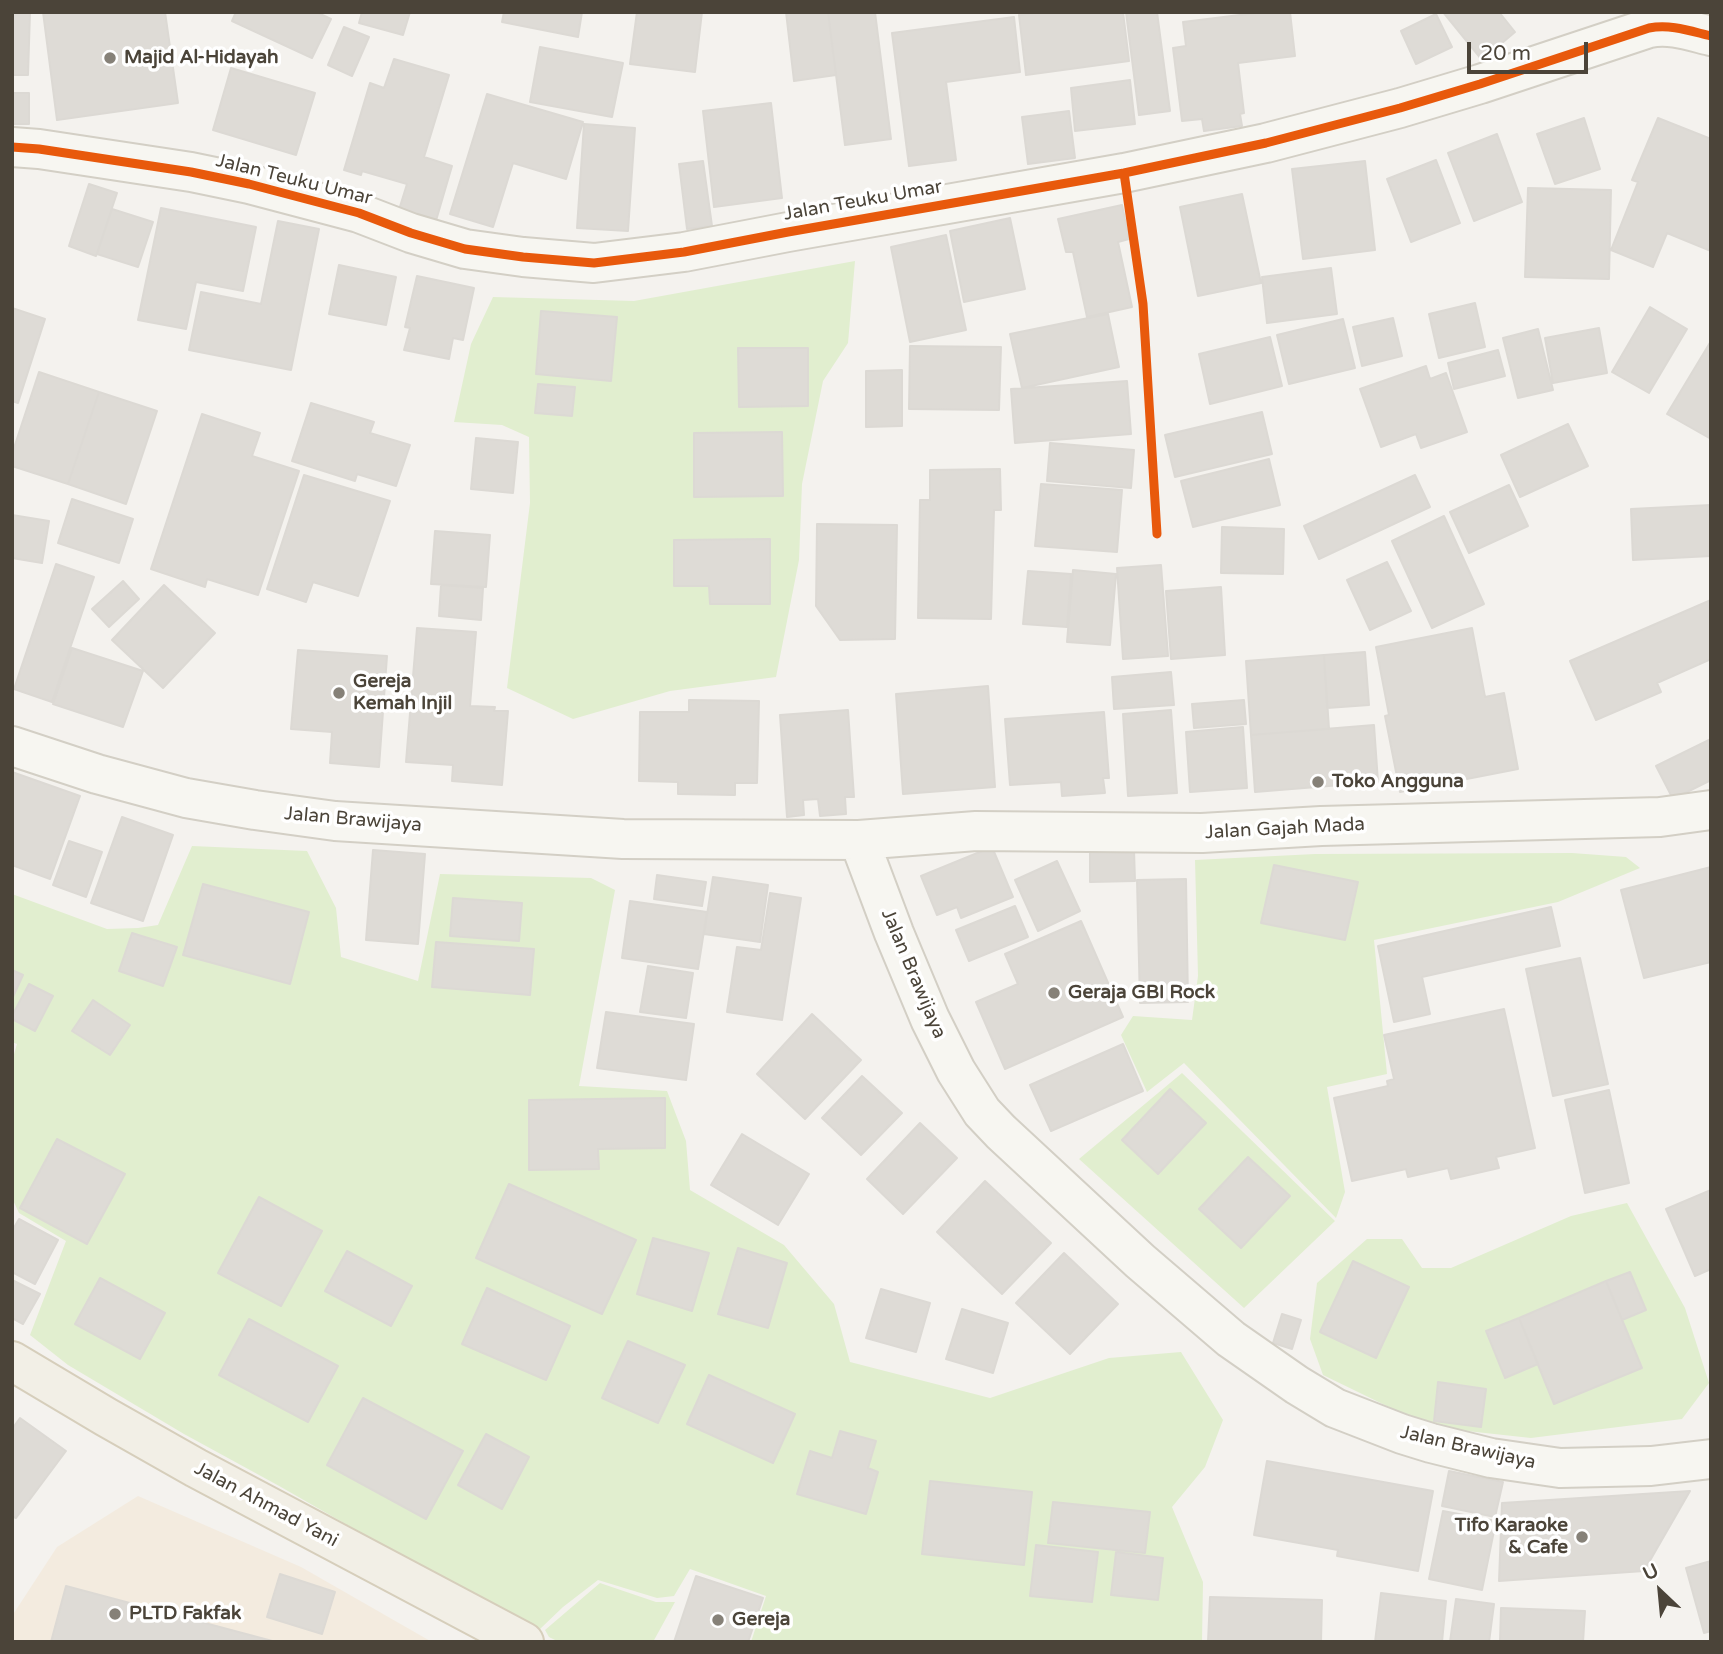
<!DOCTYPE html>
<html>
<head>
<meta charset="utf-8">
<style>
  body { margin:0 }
  #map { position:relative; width:1723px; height:1654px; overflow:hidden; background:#f4f2ee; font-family:"Varela Round",sans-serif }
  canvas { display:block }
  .frame { position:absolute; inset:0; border:14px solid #4b4439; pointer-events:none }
  .north { position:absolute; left:1625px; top:1556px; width:70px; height:70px; -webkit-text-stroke:5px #fff; paint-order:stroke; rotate:334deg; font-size:19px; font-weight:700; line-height:28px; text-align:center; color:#4b4439 }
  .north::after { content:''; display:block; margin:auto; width:24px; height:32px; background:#4b4439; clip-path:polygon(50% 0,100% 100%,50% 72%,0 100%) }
  .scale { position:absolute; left:1467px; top:42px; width:121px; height:32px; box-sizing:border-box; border:4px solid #4b4439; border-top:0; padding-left:9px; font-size:21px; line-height:24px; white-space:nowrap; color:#4b4439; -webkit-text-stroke:5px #fff; paint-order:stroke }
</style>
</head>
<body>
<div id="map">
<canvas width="1723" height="1654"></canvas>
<div class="frame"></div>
<div class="north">U</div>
<div class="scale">20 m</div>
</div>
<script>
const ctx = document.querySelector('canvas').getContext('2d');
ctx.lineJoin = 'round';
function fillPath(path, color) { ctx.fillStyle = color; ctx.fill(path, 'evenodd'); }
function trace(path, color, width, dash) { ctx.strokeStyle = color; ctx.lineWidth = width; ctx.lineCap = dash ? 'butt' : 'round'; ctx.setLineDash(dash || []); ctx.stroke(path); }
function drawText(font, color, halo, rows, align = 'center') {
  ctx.font = font + ' "Varela Round",sans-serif'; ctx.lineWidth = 7; ctx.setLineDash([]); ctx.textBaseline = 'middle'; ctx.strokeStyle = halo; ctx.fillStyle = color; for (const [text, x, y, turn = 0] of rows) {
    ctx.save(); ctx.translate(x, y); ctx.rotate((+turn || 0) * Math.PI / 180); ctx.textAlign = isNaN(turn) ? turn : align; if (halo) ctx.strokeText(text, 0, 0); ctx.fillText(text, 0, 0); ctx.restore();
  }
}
fillPath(new Path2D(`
  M138,1496l163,71 131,75h-420v-26l45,-69z`), '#f3ebdf');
fillPath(new Path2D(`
  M855,261l-7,82 -25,38 -21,103 -3,76 -23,117 -106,14 -97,28 -66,-31 23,-185 -1,-66 -27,-12 -48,-3 17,-78 22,-47 141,4zM541,311l76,6 -6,63 -75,-6zM739,348h68l1,58 -69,1zM538,384l36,3 -2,28v1zM782,432l1,64h-89v-63zM770,539v64l-60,1 -1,-18h-35v-46z
  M192,846l115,5 29,57 5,49 77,24 22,-107 151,4 24,12 -36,196 88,5 19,50 4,49 94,55 50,59 16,58 140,36 119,-40 72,-6 42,68 -18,47 -33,40 31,75 -1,60h-451l15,-46 -76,-27 -16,27 -17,2 -59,-18 -35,27 -23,22 -116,-60 -143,-82 -97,-53 -116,-69 -38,-30 36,-94 -47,-28 -7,-15v-137l5,-17 -5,-2v-23l23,12 18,-35 -24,-12 -17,32v-17l11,-24 -11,-5v-76l95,35 31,-1 20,-3zM453,898l69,5 -3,38 -69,-5zM132,933l44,14 -12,38 -45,-14zM436,942l98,8 -4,44 -97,-7zM93,1001l36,23 -19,31 -37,-24zM665,1098v50l-67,1 -68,20 -1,-69zM58,1139l67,36 -38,69 -67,-36zM510,1184l125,56 -33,73 -126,-56zM259,1197l62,34 -40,75 -63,-33zM653,1238l55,15 -16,58 -55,-17zM738,1249l49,14 -19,65 -50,-14zM347,1251l65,35 -21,39 -66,-34zM100,1278l65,35 -25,46 -65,-35zM487,1289l83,37 -24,54 -83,-36zM628,1341l56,24 -25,58 -57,-25zM709,1375l86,39 -22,49 -86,-39zM363,1398l63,120 -99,-53zM840,1431l36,10 -8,27 10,4 -12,42 -69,-20 13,-42 22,6zM485,1435h1l15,73 -43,-23zM1032,1492l-8,73 -102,-11zM1053,1502l96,10 -4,41 -97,-10zM1036,1546l62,6 -6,50 -62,-6zM1116,1553l47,5 -5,42 -46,-5z
  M1572,853l54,4 14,11 -82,34 -184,38 13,134 -60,13 18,105 -9,26 -152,-155 -37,29 -26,-57 12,-19 59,4 6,-44 -3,-116 120,-6zM1274,865l83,17 -12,58 -84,-17z
  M1182,1073l153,148 -91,87 -165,-149zM1170,1089l36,34 -49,50 -35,-33zM1248,1157l41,38 -89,14z
  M1627,1203l58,105 24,75 -27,36 -151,19 -101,-11 -107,-52 -13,-36 7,-56 50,-44h35l20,29h29l120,-52zM1353,1261l56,26 -33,70zM1630,1272l16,38 -24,10 20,48 -88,36 -16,-40 -33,14 -19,-47zM1439,1383l46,6 -4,37 -46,-5z
  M600,1583l56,19h19l-22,40h-94l-10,-5 -4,-7z`), '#e1eecf');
const building = new Path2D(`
  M12,12h18l-2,63h-16z
  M43,12h122l13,91 -121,17z
  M236,12h80l15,7 -19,39 -80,-37z
  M362,12h48l-7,23 -44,-12z
  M504,12h78l-4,25 -76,-15z
  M637,12h65l-7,60 -65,-8z
  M786,12h42l8,63 -42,6z
  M828,12h47l16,127 -46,6z
  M1042,12h81l6,49 -103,14 -7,-60z
  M1126,12h31l13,99 -31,4z
  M1264,12h26l5,44 -57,7 6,50 -4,1 2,12 -38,5 -2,-12 -20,2 -9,-73 13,-2 -3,-24z
  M1443,12h56l16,20 -33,28z
  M1436,14l16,33 -36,17 -15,-33z
  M1014,17l6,55 -74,10 10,78 -47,6 -17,-133z
  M344,27l25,10 -17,39 -24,-11z
  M540,47l83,16 -11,54 -82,-15z
  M394,59l55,16 -25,82 28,9 -17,58 -37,-11 9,-29 -45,-13 -1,4 -17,-5 26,-87 14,5z
  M231,68l84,25 -19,62 -83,-25z
  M1130,80l5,44 -60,7 -4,-43z
  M12,93h17v31h-17z
  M487,94l96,28 -17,57 -53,-16 -20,64 -43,-13z
  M771,103l11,95 -68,9 -11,-96z
  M1069,111l6,47 -47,6 -6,-47z
  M1584,118l16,51 -45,15 -18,-50z
  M1658,118l53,21v112l-44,-18 -14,34 -42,-17 27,-68 -6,-2z
  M584,124l51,4 -7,103 -51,-3z
  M1497,134l25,68 -48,19 -26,-68z
  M1436,160l24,63 -49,19 -24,-63z
  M703,161l9,65 -25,3 -8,-65z
  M1365,161l10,89 -72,9 -11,-90z
  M89,184l28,9 -21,63 -27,-10z
  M1528,188l83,2 -2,89 -84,-2z
  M1242,194l19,89 -63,13 -18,-89z
  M1122,205l7,34 -11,3 14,65 -45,10 -14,-65h-7l-8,-33z
  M161,208l95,19 -13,64 -47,-9 -10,47 -48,-9z
  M112,209l41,13 -15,45 -41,-13z
  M1010,218l15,71 -61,13 -14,-71z
  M278,221l41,8 -28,141 -102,-20 12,-58 60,12z
  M946,235l20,95 -56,12 -19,-95z
  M339,265l57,12 -10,48 -57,-11z
  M1331,268l6,46 -70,9 -5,-46z
  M417,276l57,12 -11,52 -10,-2 -4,21 -45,-9 6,-22 -5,-1z
  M1475,303l10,44 -46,11 -10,-44z
  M1650,307l37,22 -38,64 -37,-21z
  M12,308l33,11 -27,84 -6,-2z
  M541,311l76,6 -6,64 -75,-7z
  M1108,314l11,53 -97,21 -12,-54z
  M1393,318l9,38 -40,10 -9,-39z
  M1343,319l12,49 -66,16 -12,-49z
  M1599,328l8,45 -54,10 -8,-45z
  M1538,329l15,61 -35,8 -15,-60z
  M1270,337l12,49 -72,18 -11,-50z
  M1711,341v98l-44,-25z
  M910,346l91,1 -2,63 -90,-1z
  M738,348h70v58l-69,1z
  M1498,350l7,26 -51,13 -6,-26z
  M1426,366l4,13 16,-6 21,59 -46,16 -5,-14 -35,13 -21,-58z
  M902,370v56l-36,1v-56z
  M39,372l60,20 -31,92 -56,-18v-12z
  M1127,381l4,53 -116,9 -4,-54z
  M538,384l37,3 -3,29 -37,-3z
  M99,392l58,19 -31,93 -58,-20z
  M311,403l63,19 -4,11 40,12 -14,41 -39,-12 -2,7 -63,-20z
  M1262,412l10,42 -97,23 -10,-42z
  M202,414l58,19 -8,23 47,15 -41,124 -51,-16 -2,8 -54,-18z
  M1568,424l20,42 -68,31 -19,-42z
  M782,432l1,64 -89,1v-64z
  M476,438l42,4 -5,51 -42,-4z
  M1050,443l84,7 -3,38 -84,-7z
  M1269,459l11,46 -87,22 -12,-46z
  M1000,469l1,41h-7l-3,109 -73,-1 2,-118h10v-30z
  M304,475l86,26 -32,95 -45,-14 -7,20 -39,-13z
  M1415,475l15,32 -111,52 -15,-33z
  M1041,484l81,6 -5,62 -82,-6z
  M1509,485l19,41 -59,27 -19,-41z
  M72,499l61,20 -14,44 -61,-20z
  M1711,505v51l-78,4 -2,-51z
  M12,515l37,6 -7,42 -30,-5z
  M1444,516l40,88 -52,24 -40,-87z
  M817,524l80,1 -2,114 -55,1 -24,-34z
  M1222,527l62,2 -1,45 -62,-1z
  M435,531l55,4 -4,52 -55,-3z
  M770,539v65h-60l-1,-18h-35v-46z
  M1387,562l24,49 -41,19 -23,-50z
  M56,564l38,13 -42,125 -38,-13z
  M1161,565l7,91 -45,3 -6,-91z
  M1073,570l43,4 -6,71 -43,-3z
  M1028,571l43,3 -4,53 -44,-3z
  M123,581l16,18 -30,28 -17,-18z
  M164,585l51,48 -52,55 -51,-48z
  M441,585l42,3 -2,32 -42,-4z
  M1221,587l4,68 -54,4 -5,-68z
  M1711,600v59l-54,24 4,9 -65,28 -26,-59z
  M417,628l59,4 -6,74 25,1 -1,4h14l-6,74 -50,-4 1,-16 -47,-3z
  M1472,628l13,69 19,-4 14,76 -118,23 -15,-76 4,-1 -13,-68z
  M72,648l71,23 -20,56 -70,-23z
  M298,650l89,6 -8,111 -49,-4 2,-31 -41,-3z
  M1365,652l4,53 -42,3 -3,-53z
  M1324,655l5,74 -78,6 -5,-74z
  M1171,672l3,33 -60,4 -2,-32z
  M988,686l7,101 -92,7 -7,-100z
  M689,700l70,1 -2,82h-22v12l-57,-1v-12l-39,-1 1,-69h49z
  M1244,700l2,24 -52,4 -2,-24z
  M848,710l6,87h-9l1,17 -26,2 -2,-17 -15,1 1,15 -17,2 -7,-102z
  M1171,710l6,83 -49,3 -5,-82z
  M1104,712l5,66h-6l2,15 -43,3 -1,-14 -51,3 -5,-66z
  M1374,725l4,57 -123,10 -4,-57z
  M1243,727l4,61 -57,4 -4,-60z
  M1711,739v41l-38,19 -17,-33z
  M12,772l68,24 -30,83 -38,-14z
  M122,817l51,18 -30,86 -52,-18z
  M69,841l33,11 -16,45 -33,-12z
  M992,847l21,50 -52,21 -4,-11 -20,8 -16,-39z
  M373,850l52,4 -7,90 -52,-4z
  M1134,850l1,31 -45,1v-31z
  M1057,861l23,50 -42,20 -23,-51z
  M1274,865l84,17 -13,58 -84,-17z
  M1711,867v95l-67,16 -23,-88z
  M657,875l49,7 -4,24 -48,-7z
  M713,877l55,8 -8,57 -56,-8z
  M1186,879l2,123 -48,1 -3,-123z
  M203,884l106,28 -19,72 -107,-29z
  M770,893l31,5 -19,122 -55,-8 10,-65 24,3z
  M453,898l69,5 -3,38 -69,-5z
  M630,901l77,11 -9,57 -76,-11z
  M1015,906l13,31 -59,24 -13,-31z
  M1551,907l9,39 -138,31 8,37 -36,8 -16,-76z
  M1081,921l42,96 -118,52 -29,-67 42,-18 -13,-30z
  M132,933l45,14 -14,39 -44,-15z
  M436,942l98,7 -4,46 -98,-8z
  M1580,958l28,126 -55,12 -27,-127z
  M648,966l45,7 -7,45 -46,-6z
  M12,970l11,5 -11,24z
  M29,984l24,12 -18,35 -23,-12v-3z
  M93,1000l37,25 -20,30 -38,-24z
  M1504,1009l31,139 -39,9 3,11 -48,11 -3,-11 -40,9 -2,-8 -54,12 -18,-83 54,-12 -1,-5 7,-2 -10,-44z
  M606,1012l88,12 -8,56 -89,-12z
  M812,1014l49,46 -56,59 -48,-45z
  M1123,1044l20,47 -92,40 -21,-46z
  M862,1076l40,37 -41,42 -39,-37z
  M1170,1089l36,34 -48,51 -36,-34z
  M1609,1090l20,93 -44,10 -20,-93z
  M665,1098v50l-67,1 1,20 -70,1v-70z
  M920,1123l37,35 -54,56 -36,-35z
  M742,1134l67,40 -31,51 -67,-40z
  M57,1139l68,35 -38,70 -67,-36z
  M1248,1157l42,39 -49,52 -42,-39z
  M985,1181l66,62 -49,51 -65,-62z
  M509,1184l127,56 -34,74 -126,-56z
  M1711,1190v79l-16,7 -29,-67z
  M259,1197l63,34 -41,75 -63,-33z
  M19,1219l39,21 -23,44 -23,-12v-41z
  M653,1238l56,15 -17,58 -55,-17z
  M738,1248l49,15 -19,65 -50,-14z
  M347,1251l65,35 -21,40 -66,-35z
  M1064,1253l54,51 -48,50 -54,-51z
  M1353,1261l56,26 -33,71 -56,-26z
  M1630,1272l16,38 -24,10 -16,-39z
  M100,1278l65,35 -25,46 -65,-35z
  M12,1280l28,14 -17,30 -11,-6z
  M1606,1281l36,87 -88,36 -35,-86z
  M487,1288l83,38 -24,54 -84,-36z
  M881,1289l49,14 -14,49 -50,-14z
  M962,1309l46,14 -15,50 -47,-14z
  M1282,1314l19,6 -9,29 -19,-6z
  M1519,1318l19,46 -33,14 -19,-47z
  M249,1319l89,47 -30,56 -89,-47z
  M628,1341l57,24 -27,58 -56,-25z
  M709,1375l86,39 -22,49 -86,-39z
  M1438,1382l48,7 -5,38 -47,-6z
  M363,1398l100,53 -37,68 -99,-54z
  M20,1418l46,33 -50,67 -4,-2v-87z
  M840,1431l36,10 -8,27 10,4 -12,42 -69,-20 13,-43 22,7z
  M486,1434l43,23 -27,52 -44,-24z
  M1267,1461l166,30 -15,80 -81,-15 1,-6 -84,-15z
  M1449,1471l54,11 -8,35 -53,-11z
  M930,1481l102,11 -8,73 -102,-11z
  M1690,1491l-46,80 -145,10 3,-78z
  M1053,1502l97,10 -5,41 -97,-10z
  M1443,1511l53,10 -14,69 -53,-11z
  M1036,1545l62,7 -6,50 -62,-6z
  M1116,1552l47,6 -5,42 -47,-5z
  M1711,1561v70l-7,2 -18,-65z
  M280,1574l55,18 -13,42 -55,-17z
  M696,1576l67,22 -15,44h-74z
  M66,1586l210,56h-225z
  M1381,1593l65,8 -4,41h-67z
  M1210,1597l112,3 -1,42h-113z
  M1456,1599l38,5 -5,38h-39z
  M1501,1608l84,3 -2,31h-83z`);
fillPath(building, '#dedbd6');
trace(building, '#dcd9d4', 2);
const secondary = new Path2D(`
  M12,147l27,2 152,23 58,12 110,29 52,20 54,16 58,8 71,6 90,-11 104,-20 336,-59 142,-30 134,-35 80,-24 169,-56c22,-4 41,3 62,8
  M12,746l85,28 89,24 69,12 80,11 288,18 236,1 117,-9 226,2 119,-7 339,-9 51,-7
  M859,840l35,93 36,86 26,52 26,41 19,20 139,129 91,78 66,46 38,23 67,26 29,9 60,15 69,10 91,-2 60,-7`);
const primary = new Path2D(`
  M12,1361l94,56 90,51 328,174`);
trace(secondary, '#d3cfc5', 42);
trace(primary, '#d6cebb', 42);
trace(secondary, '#f7f6f1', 38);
trace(primary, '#f2efe6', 38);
trace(new Path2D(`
  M12,147l27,2 152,23 58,12 110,29 52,20 54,16 58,8 71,6 90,-11 104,-20 336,-59 142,-30 134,-35 80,-24 169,-56c22,-4 41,3 62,8
  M1124,173l19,131 14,230`), '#e8590c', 9);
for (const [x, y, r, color] of [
  [110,58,7,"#868178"],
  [339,693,7,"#868178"],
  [1318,782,7,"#868178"],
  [1054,993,7,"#868178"],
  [1582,1537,7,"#868178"],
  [115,1614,7,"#868178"],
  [718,1620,7,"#868178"]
]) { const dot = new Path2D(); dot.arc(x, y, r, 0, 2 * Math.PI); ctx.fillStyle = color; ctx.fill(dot); trace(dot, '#fff', 2.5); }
drawText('bold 19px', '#4b4439', '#fff', [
  ["Majid Al-Hidayah",124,58],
  ["Gereja",353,682],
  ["Kemah Injil",353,704],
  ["Toko Angguna",1332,782],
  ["Geraja GBI Rock",1068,993],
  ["Tifo Karaoke",1568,1526,"right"],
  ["& Cafe",1568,1548,"right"],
  ["PLTD Fakfak",129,1614],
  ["Gereja",732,1620]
], 'left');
drawText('19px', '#4b4439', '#fff', [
  ["Jalan Teuku Umar",294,180,14],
  ["Jalan Teuku Umar",863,201,-10],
  ["Jalan Brawijaya",353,820,5],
  ["Jalan Gajah Mada",1285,829,-3],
  ["Jalan Brawijaya",913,974,67],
  ["Jalan Brawijaya",1468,1448,13],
  ["Jalan Ahmad Yani",266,1505,28]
]);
</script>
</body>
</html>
